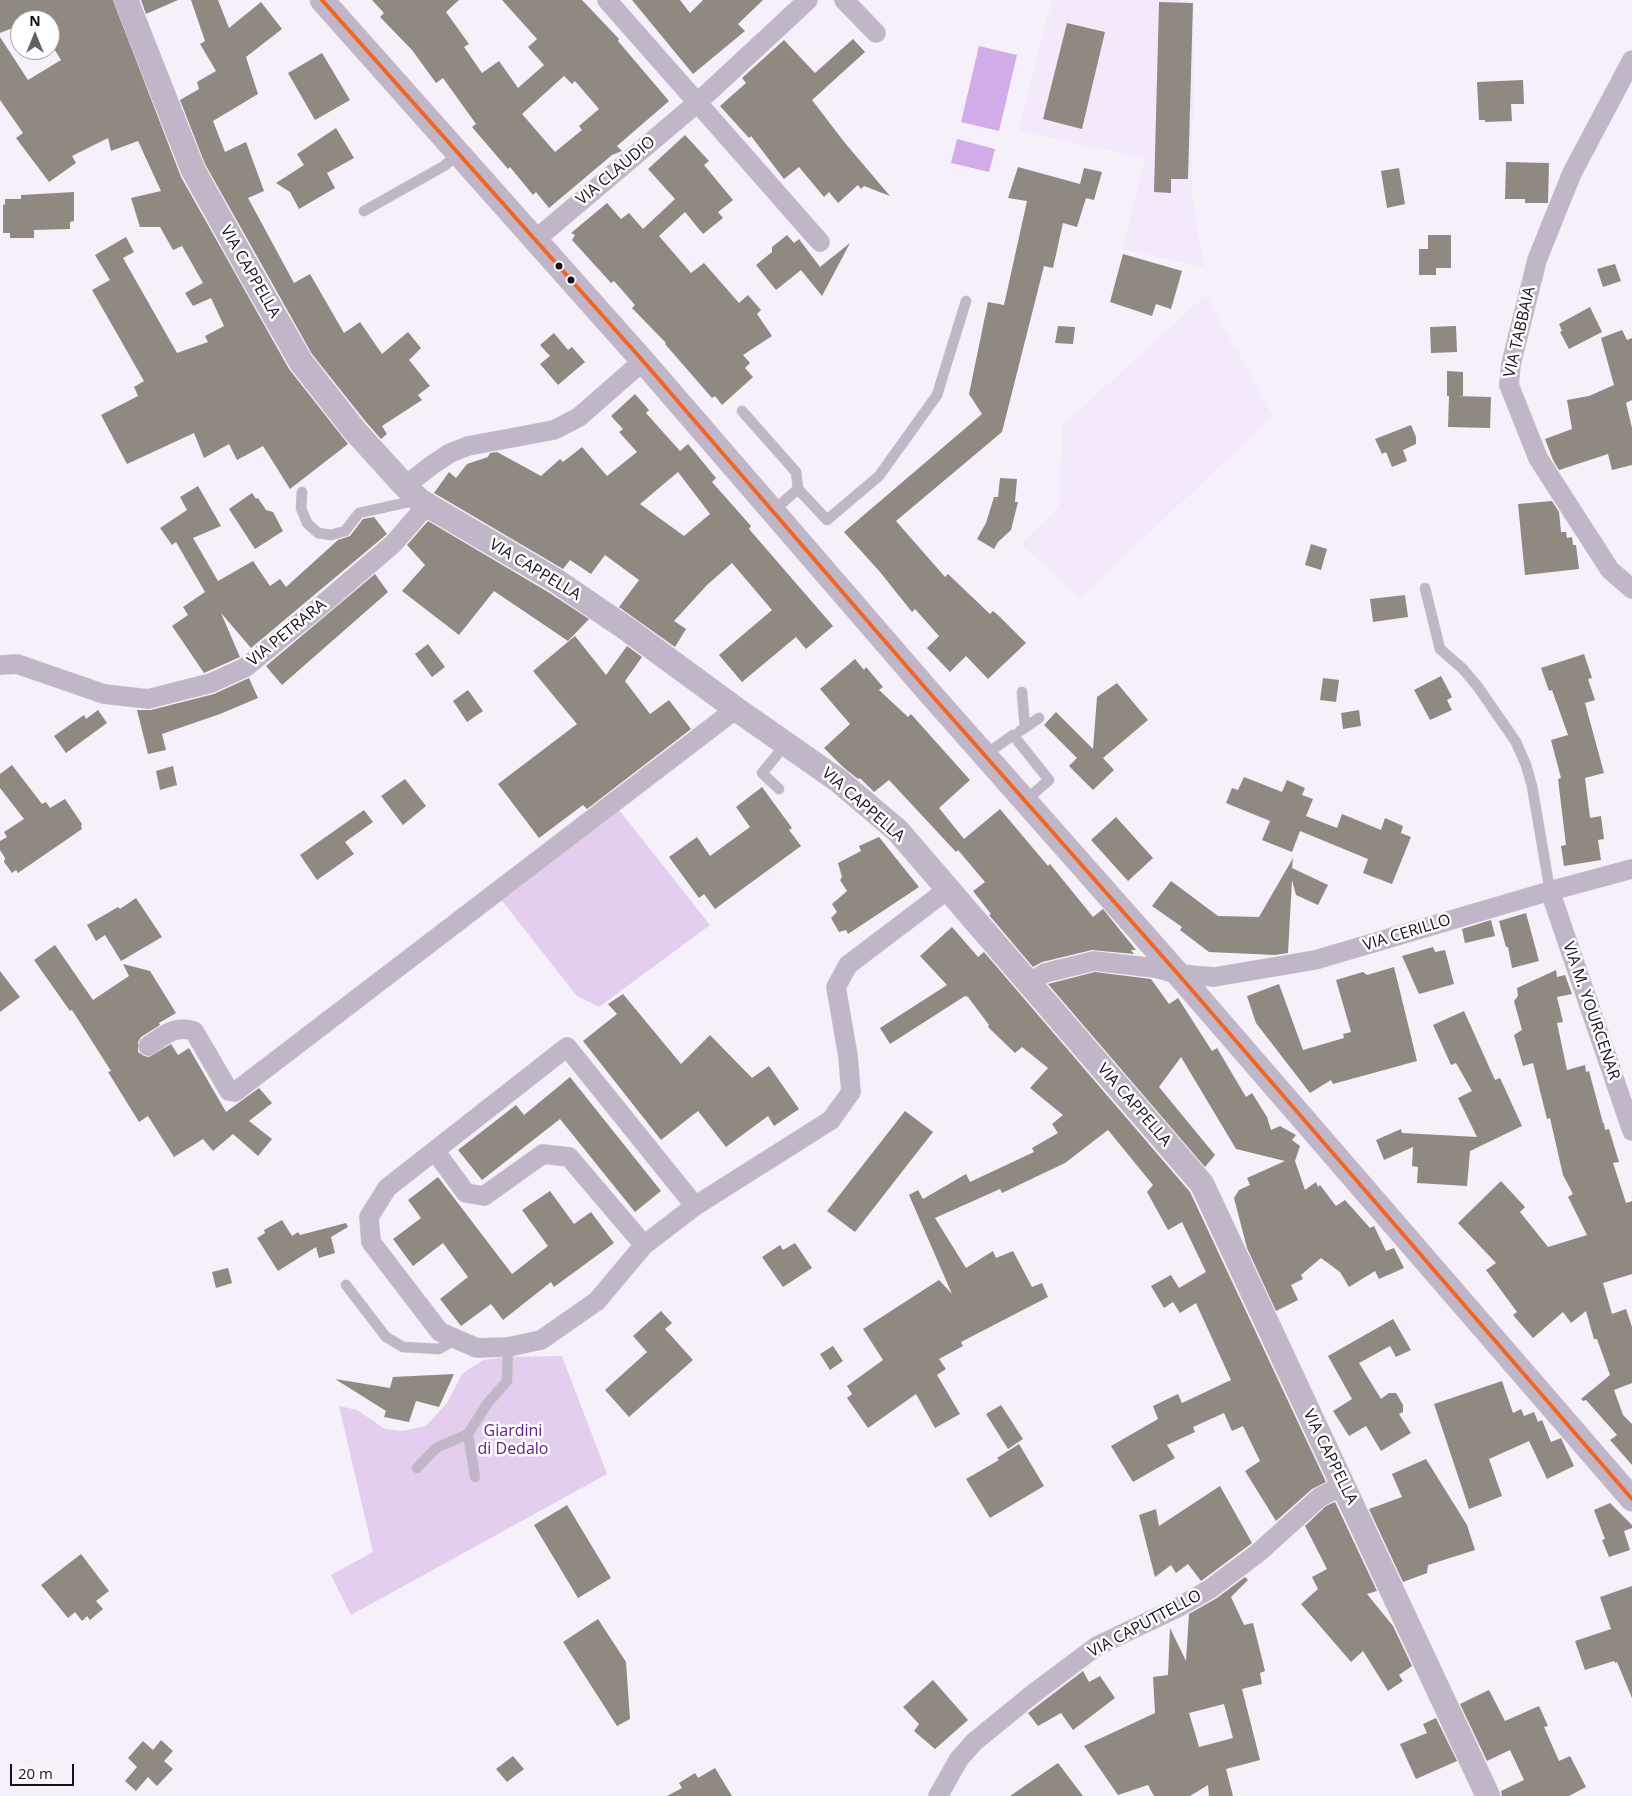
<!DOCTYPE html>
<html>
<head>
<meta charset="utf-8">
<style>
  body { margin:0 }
  #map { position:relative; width:1632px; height:1796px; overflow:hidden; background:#f5f0f9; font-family:"Open Sans",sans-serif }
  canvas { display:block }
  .north { position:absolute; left:10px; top:10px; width:50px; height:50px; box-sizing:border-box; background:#fefefe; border:1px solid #a29fa3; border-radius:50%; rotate:0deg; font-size:14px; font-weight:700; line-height:20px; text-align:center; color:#17111a }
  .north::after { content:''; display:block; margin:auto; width:18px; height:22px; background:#655f68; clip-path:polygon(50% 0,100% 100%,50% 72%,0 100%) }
  .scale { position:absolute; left:10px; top:1764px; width:64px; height:22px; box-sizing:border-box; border:2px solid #17111a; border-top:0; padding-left:6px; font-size:15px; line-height:18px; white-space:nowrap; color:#17111a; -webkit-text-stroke:4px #fefefe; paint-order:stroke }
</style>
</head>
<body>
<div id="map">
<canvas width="1632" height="1796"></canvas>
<div class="north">N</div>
<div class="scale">20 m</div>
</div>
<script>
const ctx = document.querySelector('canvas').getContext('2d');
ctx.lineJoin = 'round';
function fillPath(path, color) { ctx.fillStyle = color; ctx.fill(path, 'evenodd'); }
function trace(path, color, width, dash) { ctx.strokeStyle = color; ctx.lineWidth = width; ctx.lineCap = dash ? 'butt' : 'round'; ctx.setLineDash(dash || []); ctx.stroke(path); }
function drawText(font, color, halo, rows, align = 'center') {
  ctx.font = font + ' "Open Sans",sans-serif'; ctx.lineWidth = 5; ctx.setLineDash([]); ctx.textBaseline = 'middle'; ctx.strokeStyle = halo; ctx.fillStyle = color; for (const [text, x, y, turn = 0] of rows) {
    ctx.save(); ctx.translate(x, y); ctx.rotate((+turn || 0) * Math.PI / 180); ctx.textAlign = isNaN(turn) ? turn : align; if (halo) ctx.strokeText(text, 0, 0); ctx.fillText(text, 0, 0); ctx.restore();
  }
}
fillPath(new Path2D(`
  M1052,0h128l14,4 -2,193 12,70 -82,-18 23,-91 -126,-27z
  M1206,295l67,121 -193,182 -59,-54 38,-37 4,-82z`), '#f4e8fb');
fillPath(new Path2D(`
  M616,806l94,119 -111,82 -22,-11 -82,-104z
  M562,1356l45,118 -256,141 -20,-40 42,-23 -34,-146 18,4 28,19 17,2 24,-5 21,-23 15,-29 21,-14 25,-3z`), '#e3cef0');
fillPath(new Path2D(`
  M979,46l38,9 -18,76 -38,-9z
  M957,139l38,10 -6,23 -38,-9z`), '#d2ace8');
fillPath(new Path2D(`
  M0,0h113l68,177 108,192 59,75 -58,45 -27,-43 -26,14 -8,-16 -25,14 -10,-25 -67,31 -26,-49 37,-19 -4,-9 10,-6 -52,-91 18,-10 -15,-25 31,-18 8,15 -11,6 54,95 31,-11 -3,-6 19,-10 -13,-28 -18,8 -8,-13 18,-10 -21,-37 -9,4 -13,-23h-20l-9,-29 30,-7 -23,-50 -27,10 -3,-13 -36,18 4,7 -27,19 -33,-44 7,-5 -23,-33v-63l28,43 33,-20 -11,-18v-22h-14l-1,-1 -15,1v5l-20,8z
  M141,0h37l-32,14z
  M191,0h27l11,28 32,-26 21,27 -36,28 12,37 -45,27 12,31 21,-10 18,49 -16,7 46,85 16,-9 34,59 16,-11 22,32 26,-22 13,16 -12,12 21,26 -12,9 4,5 -40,26 5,8 -6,5 -15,-17 -54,-68 -107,-190 -25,-64 19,-11 -2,-7 19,-11 -16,-27 5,-3z
  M372,0h87l-13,12 23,32 -5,3 18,26 17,-12 19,27 26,-23 -16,-18 9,-8 -35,-39h80l37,39 -1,2 51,60 -52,45 5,5 -10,4 -63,53 -13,-16 -3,3 -23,-28 -2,2 -36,-42 4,-3 -33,-46 -7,5 -24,-33 -32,-33 4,-4zM564,76l8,8 3,-3 24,28 -20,17 3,4 -27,22 -33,-38z
  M632,0h48l10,13 13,-13h60l-25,24 7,7 -52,43z
  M1159,2l34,1 -5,176h-17v14l-17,-1z
  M1067,23l38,9 -23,97 -39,-10z
  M853,39l12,13 -53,48 33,43 45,53 -26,-10 -3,3 -3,-4 -20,18 -9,-11 -5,5 -25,-30 -15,12 -33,-43 -2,2 -29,-32 26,-23 -4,-5 42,-38 31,33z
  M322,53l28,47 -35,20 -27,-47z
  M1523,80l1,24h-13l1,17 -27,1v-2h-6l-2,-38z
  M336,128l18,30 -27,15 8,15 -36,21 -9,-17 -14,-9 28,-18 -7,-11z
  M685,135l24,26 -5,4 29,35 -15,12 5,6 -20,16 -18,-22 -26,24 32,37 13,-10 35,40 9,-8 13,15 -4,4 15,22 -29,19 7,8 -5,5 8,9 -31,28 -7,-9 -3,2 -47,-54 1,-1 -34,-35 3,-3 -21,-24 -3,2 -39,-43 3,-5 -4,-2 36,-30 14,16 8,-6 14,16 32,-30 -27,-30z
  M1506,162l43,1 -1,40h-23v-4h-20z
  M1018,167l62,17 4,-16 18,4 -8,28 -8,-2 -9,29 -14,-4 -10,45 -9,-2 -42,166 -106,89 49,56 3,-3 42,40 3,-3 6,5 27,27 -38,36 -22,-23 -16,16 -23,-24 12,-12 -24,-27 -3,3 -32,-40 -36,-40 138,-118 -13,-20 19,-92 16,3 23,-104 -19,-3z
  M1399,168l6,36 -18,4 -6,-37z
  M74,192v29l-4,1v7l-36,1v8h-24v-5h-7v-28l2,-1v-5h16v-4z
  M787,235l7,8 5,-4 21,28 30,-24 -28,53 -21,-26 -25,20 -20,-25 16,-13v-5z
  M1428,235h23v33h-15v7h-17v-26h9z
  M1123,254l59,17 -11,38 -15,-5 -4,12 -42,-14z
  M1615,264l6,17 -18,6 -6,-18z
  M1590,307l12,25 -33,17 -9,-17 2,-1 -3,-7z
  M1058,326l17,1 -2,17 -18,-1z
  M1456,326l1,26 -26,1 -1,-26z
  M1622,330l5,10 5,-2v62l-6,3 6,25v37l-20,5 -4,-16 -49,16 -6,-10 -8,-21 27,-10 -5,-29 22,-4 25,-11 -13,-47z
  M554,333l14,17 4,-3 13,15 -27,23 -18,-21 10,-8 -10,-11z
  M1447,371l16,1v24h-10l38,1 -1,31 -42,-1 1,-31h-2z
  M635,394l14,16 -3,3 34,38 8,-7 28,34 -4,4 39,44 -2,3 84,97 -27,23 -10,-12 -54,45 -23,-27 53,-45 -40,-47 -25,22 -33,36 12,8 -11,18 -56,-40 20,-27 -34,-25 -14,19 -21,-14 -7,9 -129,-76 15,-21 7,6 11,-14 21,-7 2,-4 7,-1 44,24 19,-17 3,3 19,-15 25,29 30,-24 -18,-20 4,-3 -12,-13zM678,472l32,42 -26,22 -44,-32z
  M1411,425l5,12v7l-13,6 4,11 -15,6 -6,-15 -4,2 -7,-15z
  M1000,478l17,1 -2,23h3l-7,28 -13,12 -4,7 -17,-10 9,-16 8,-26h4z
  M198,486l23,40 -28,12 25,43 35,-20 17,25 10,-7 6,8 52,-47 12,-4 13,-17 11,-2 13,17 -136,114 -30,-35 19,44 -36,16 -32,-47 16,-11 -5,-8 22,-15 -29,-50 -4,3 -12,-17 27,-18 -7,-13z
  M252,493l4,6 2,-1 8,12 7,2 10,19 -28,18 -26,-40z
  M1552,501l7,11 2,20h5l1,6 5,-1 1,8h3l3,24 -54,6 -7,-71z
  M428,521l120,71 41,27 -21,22 -74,-50 -35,44 -57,-44 23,-26 -18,-20z
  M1311,544l16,5 -6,21 -16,-5z
  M375,574l13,18 -106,93 -16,-19z
  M1405,595l3,22 -35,5 -3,-23z
  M575,636l31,39 21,-29 15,11 -17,24 25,33 19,-14 22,29 -104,80 -4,-4 -44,33 -41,-54 79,-60 -44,-53z
  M428,644l17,23 -13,10 -17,-23z
  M1584,654l8,24 -4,1 7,21 -10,3 19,70 -19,5 5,40 11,-2 3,23 -6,1 3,20 -37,6 -3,-20 5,-1 -8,-66 3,-1 -10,-38 17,-5 -16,-45 -3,1 -8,-23z
  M855,659l9,11 2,-3 17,20 -4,3 29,27 3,-3 59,66 -31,28 25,31 36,-30 48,57 2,-2 43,53 10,-8 33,41h-5l3,4 -42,-4 -50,12 -9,5 -44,-52 2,-1 -18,-23 12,-9 -27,-32 -2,2 -67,-72 -15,12 -14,-14 -2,1 -15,-12 -19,-19 26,-24 -30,-35z
  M1441,676l11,21 -5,3 5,10 -22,10 -16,-30z
  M249,678l9,20 -38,16 -58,20 4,16 -18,4 -11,-44h14l63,-16z
  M1323,678l16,2 -3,22 -16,-2z
  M1117,683l31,37 -45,38 11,12 -21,20 -24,-24 8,-8 -33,-33 12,-13 37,37 4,-52z
  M468,690l15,21 -16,11 -14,-21z
  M98,710l9,13 -41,30 -12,-17 30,-21 2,4z
  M1359,710l2,16 -18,3 -2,-16z
  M12,765l30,39 4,-2 4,6 15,-9 17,25 -1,2 1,3 -64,44 -2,-3 -4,3 -8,-11 1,-4 -5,-8v-9l7,-4 -3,-5 20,-13 -24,-31v-14z
  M173,766l4,19 -17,5 -4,-19z
  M1244,777l38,15 5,-12 18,8 -3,7 11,4 -7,17 31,12 5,-14 39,16 4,-12 18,8 -2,7 10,4 -19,47 -29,-11 5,-14 -68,-28 -8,21 -30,-12 8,-19 -44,-18 6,-15 6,2z
  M405,779l21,27 -23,19 -22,-29z
  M762,787l30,41 -3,2 12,16 -86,63 -11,-15 -5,4 -30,-41 28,-20 13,19 40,-29 -14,-20z
  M364,810l9,12 -28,20 9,12 -37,26 -17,-25z
  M1116,817l37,41 -25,23 -37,-41z
  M879,837l40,50 -71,47 -2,-4 -7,2 -8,-14 6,-6 -5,-8 15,-13 -7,-11 2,-3 -4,-14 23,-12 -2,-5z
  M1293,858l-1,10 36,17 -10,20 -22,-10 -4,-15 -4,73 -13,2 -66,-3 -29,-22 2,-3 -30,-21 19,-25 47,35 41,1z
  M136,898l26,39 -41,24 -16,-26 -9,6 -9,-16 31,-18 2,2z
  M1526,913l13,48 -27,7 -4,-21h-2l-7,-26z
  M1491,920l4,16 -30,7 -3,-14z
  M952,927l26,30 6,-5 206,240 136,290 -14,7 -36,32 -31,-50 15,-10 -17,-35 -11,5 -8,-18 -31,14 2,5 -28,13 8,13 -42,24 -22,-36 47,-27 -5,-13 25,-12 4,9 49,-23 -35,-77 -16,10 -7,-11 -9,6 -13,-22 20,-11 8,13 27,-16 -24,-50 -14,8 -21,-38 6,-7 -45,-55 -43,33 -63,30 -2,-4 -65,29 31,50 27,-17 3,7 17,-7 19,36 10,-4 6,14 -87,45 2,4 -24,13 7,10 -9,6 23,39 -25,14 -19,-34 -48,34 -21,-30 5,-4 -5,-8 36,-26 -20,-31 76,-49 13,14 -43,-99 9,-5 5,9 43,-25 4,8 64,-30 -2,-4 26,-15 -6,-9 11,-9 -33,-27 18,-20 -26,-21 -7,6 -27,-26 1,-2 -21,-28 -3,-1 -75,48 -10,-16 67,-43 -27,-29z
  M55,945l38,55 36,-24 -6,-12 27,7 26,42 -17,10 1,2 -19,12 -3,5v10l6,4 5,1 22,-13 7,11 11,-7 37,64 33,-24 13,15 -23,18 23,18 -14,17 -25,-22 -20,17 -10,-12 -29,18 -26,-41 -9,6 -31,-50 3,-1 -39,-61 -2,1 -36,-51z
  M1433,947l2,5 10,-2 9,34 -35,10 -17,-38z
  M1394,967l23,94 -84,23 -2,-4 -21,13 -54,-70 -9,-27 32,-12 24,66 41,-12 -1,-4 8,-2 -15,-52 27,-8 4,3z
  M1556,970l1,7 8,-2 7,19 -15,3 6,25 -6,1 10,47 18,-5 1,7 3,-1 14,52h1l1,7 4,-1 10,33 -6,1 13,40 6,-2v73l-29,9 9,31 14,-5 6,18v56l-18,7 9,25 9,9v41l-22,-25 7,-5 -31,-35 -3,1 -2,-2 29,-24 -13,-36h-3l-8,-28 -15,12 -8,-11 -30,26 -20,-23 4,-3 -31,-42 10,-7 -38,-40 43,-42 24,26 -5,5 28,35 39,-12 -19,-38 5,-3 -10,-19 -13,-57 -3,1 -14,-56 -10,3 -9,-31 8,-5 -8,-29 4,-5 -1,-8z
  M0,971l20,26 -20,15z
  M1095,972l56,7 18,25 9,-6 34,53 5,-3 29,49 6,-4 15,24 4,13 9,-4 16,9 -4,5 8,6 -5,15 10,29 11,-8 2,5 2,-2 16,21 9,-6 25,28 4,-2 12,25 8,-3 10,20 -25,11 -4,-8 -26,16 -9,-15 -19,-14 -20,17 2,4 -12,6 7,15 -22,11 -29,-63 -13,-50 5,-8 11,-5 -3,-7 38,-17 -49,-12 -55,-92 -22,30 56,68 -10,12 -157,-183z
  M623,994l58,70 29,-29 42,43 17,-12 30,43 -25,17 -6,-10 -42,31 -28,-36 -37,29 -78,-99 34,-27 -9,-10z
  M1464,1011l31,69 5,-2 22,48 -52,25 -3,35 -50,-3 1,-16 -6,-1 1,-19 -29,13 -8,-20 25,-11 1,4 75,4 -19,-39 14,-7 -16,-28 -5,2 -18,-40z
  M570,1077l91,114 -26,21 -75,-93 -78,61 -24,-30 58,-45 8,10z
  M905,1111l28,21 -78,100 -28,-21z
  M438,1177l74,97 36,-28 -26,-36 28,-19 24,33 17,-12 23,31 -60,44 -3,-5 -48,38 -12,-16 -30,22 -21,-27 28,-22 -25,-34 -30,23 -20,-27 28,-21 -13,-18z
  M282,1220l10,16 6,-4 2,3 46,-12 2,4 -17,10 4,16 -16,5 -3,-11 -38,24 -21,-33 8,-5 -1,-3z
  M795,1243l17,25 -29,19 -21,-30 18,-12 3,5z
  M228,1268l4,15 -16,5 -4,-16z
  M661,1311l11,12 -7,6 28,31 -64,57 -24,-27 42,-38 -14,-16z
  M1393,1319l18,31 -15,7 -6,-11 -31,17 22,36 8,-6h7l7,12v7l-4,2 12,19 -30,18 -15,-25 -17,10 -16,-25 19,-12 -24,-43z
  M833,1346l10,15 -13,9 -10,-16z
  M454,1374l-15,33 -23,-6 -7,21 -25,-5 2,-6 -51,-32 55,9 3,-11z
  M1502,1381l11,32 8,-4 3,7 10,-4 4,10 4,-2 9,22 10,-4 13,28 -27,13 -18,-38 -40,18 13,37 -33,13 -35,-105z
  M1001,1405l22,34 -15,10 -22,-35z
  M1019,1444l25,42 -54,32 -24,-39 33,-19 -2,-2z
  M1426,1459l41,66 8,25 -47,15 -1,8 -24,9 -34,-73 33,-12 -10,-23z
  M1220,1486l32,57 -51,38 -13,-17 -12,9 -5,-8 -16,12 -16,-62 17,-6 3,17z
  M1335,1502l42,89 -10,3 26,32 19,40 -13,9 4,6 -15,10 -25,-40 -12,11 -50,-58 17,-15 -6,-12 15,-8 -22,-43 21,-20z
  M1610,1503l22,22v3l-8,3 6,19 -21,7 -7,-17 3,-1 -11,-29z
  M567,1505l44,73 -33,20 -44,-73z
  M81,1554l28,37 -13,10 7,8 -13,11 -3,-4 -5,5 -7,-9 -7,6 -27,-33z
  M1245,1577l3,3 -17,17 13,28 9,-2 12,48 -5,2 2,11 -20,5 18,71 -34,9 7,27h-24l-1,-11 -18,11h-36l-6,-11 -30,10 -34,-49 71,-33 -2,-36 15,-2 2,-47 16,33 3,-47 28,-16zM1224,1704l9,34 -34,9 -10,-34z
  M1632,1586v112l-15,-36 -2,1 -1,-2 -29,9 -10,-29 36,-12 -11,-32z
  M598,1619l28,43 4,57 -13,7 -54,-84z
  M1083,1671l6,11 11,-6 15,22 -42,32 -12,-17 -23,13 -10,-13z
  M933,1680l35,40 -33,29 -21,-18 5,-7 -16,-17z
  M1489,1690l16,31 34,-15 9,20 -4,1 15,34 11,-5 16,31 -17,9h-67l-1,-5 23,-11 -14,-30 -23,11 -27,-57z
  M1436,1718l21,43 -41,18 -16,-35 27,-11 -4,-9z
  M161,1740l12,11 -9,10 9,8 -16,17 -9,-9 -12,14 -11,-10 12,-14 -9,-9 15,-17 10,9z
  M513,1756l11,13 -17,13 -11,-13z
  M1058,1763l25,33h-73z
  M715,1768l17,28h-65l15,-8 -3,-5 16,-10 3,5z`), '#8f8981');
const service = new Path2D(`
  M364,211l80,-45 14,-12
  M742,411l54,61 2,17 -25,22
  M798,489l29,31 52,-44 58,-81 29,-94
  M302,492l-1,16 6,15 11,10 13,2 14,-4 14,-18 59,-13
  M1425,588l15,61 23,20 15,18 38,55 10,23 6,21 18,105
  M1022,692l3,36
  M1020,731l19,-13
  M985,755l28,-20 36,45 -24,21
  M779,789l-17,-16 24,-29
  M346,1285l40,52 17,10 36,2 16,-9
  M468,1434l7,43
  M417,1468l19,-20 32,-14 19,-30 20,-23 1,-34`);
const minor = new Path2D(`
  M607,0l213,242
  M844,0l32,33
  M1632,60l-60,113 -35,87 -26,104 -2,21 29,73 72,112 22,19
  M535,240l162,-137 111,-103
  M405,486l27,-21 18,-12 18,-7 86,-16 25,-13 64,-56
  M0,665l17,-1 87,30 44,5 63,-16 35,-16 77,-63 70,-60 34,-39
  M1550,891l82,240
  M1028,984l17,-11 49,-12 61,7 23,6 36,3 101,-17 235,-69 82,-22
  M148,1046c17,-11 26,-21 46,-15l35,60 6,1 501,-383
  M435,1151l31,42 18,3 59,-42 26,3 75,88
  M695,1206l-128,-159 -180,141 -18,29 2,25 69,90 37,16 31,-1 33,-7 56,-39 47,-56 51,-39 136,-86 20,-28 -3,-36 -12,-69 12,-22 99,-75
  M938,1796l21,-37 15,-17 60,-49 63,-47 80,-38 33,-19 48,-36 62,-56 24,-12`);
const tertiary = new Path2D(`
  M126,0l67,170 63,113 45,79 54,69 50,55 14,14 8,5 128,75 72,49 109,80 103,72 59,50 304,353 286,612
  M322,0l321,361 285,330 250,283 454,525`);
trace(service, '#d1cdd4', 11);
trace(minor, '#d1cdd4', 20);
trace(tertiary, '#d1cdd4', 25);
trace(service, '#c0b6c7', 10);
trace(minor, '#c0b6c7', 19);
trace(tertiary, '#c0b6c7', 24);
trace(new Path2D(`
  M322,0l321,361 285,330 250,283 454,525`), '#f26522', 4);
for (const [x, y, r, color] of [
  [559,266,4.5,"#17111a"],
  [571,280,4.5,"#17111a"]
]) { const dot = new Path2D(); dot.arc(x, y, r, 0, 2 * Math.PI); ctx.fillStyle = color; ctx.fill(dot); trace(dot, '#fefefe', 2); }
drawText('16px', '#17111a', '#fefefe', [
  ["VIA CLAUDIO",616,171,-40],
  ["VIA CAPPELLA",250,272,60],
  ["VIA TABBAIA",1520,332,-77],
  ["VIA CAPPELLA",535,570,31],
  ["VIA PETRARA",287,633,-39],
  ["VIA CAPPELLA",863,805,41],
  ["VIA CERILLO",1407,933,-17],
  ["VIA M. YOURCENAR",1591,1011,71],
  ["VIA CAPPELLA",1134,1105,49],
  ["VIA CAPPELLA",1330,1457,64],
  ["VIA CAPUTTELLO",1145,1624,-28]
]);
drawText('16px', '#622081', '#fefefe', [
  ["Giardini",513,1431],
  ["di Dedalo",513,1449]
]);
</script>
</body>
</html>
